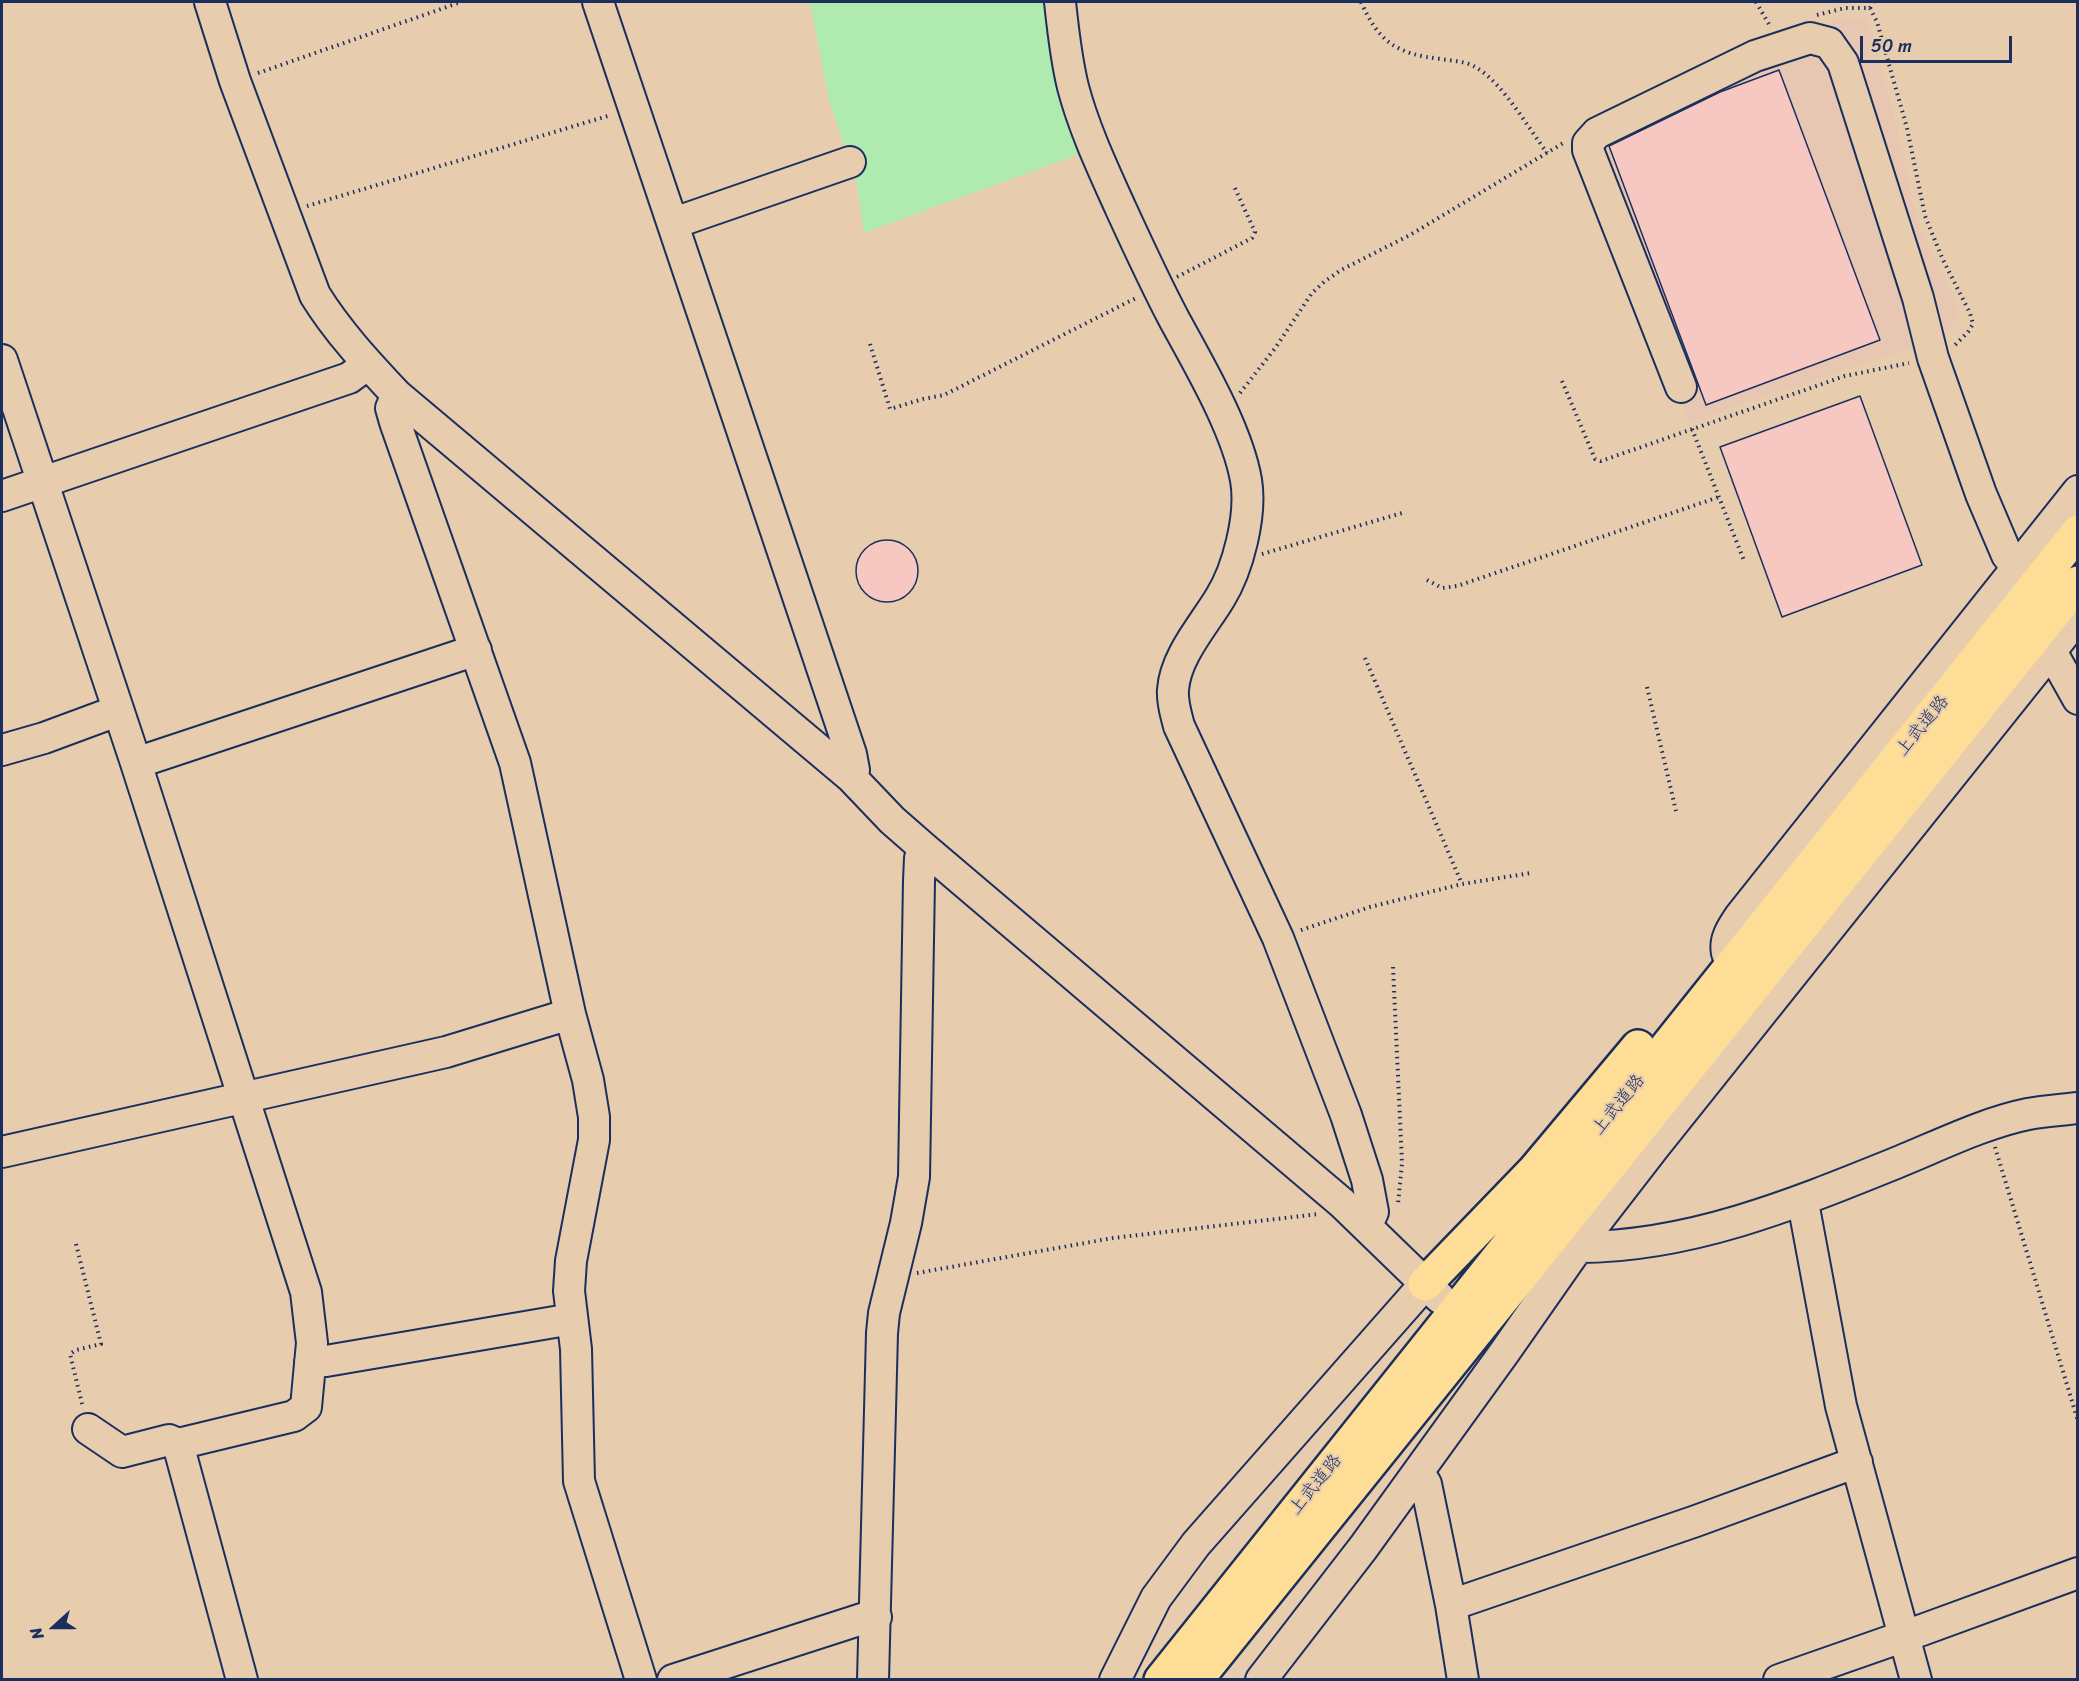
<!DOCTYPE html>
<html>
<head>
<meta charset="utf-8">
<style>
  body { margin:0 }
  #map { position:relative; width:2079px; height:1681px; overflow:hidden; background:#e7ccae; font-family:Sriracha,sans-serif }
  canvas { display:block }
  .frame { position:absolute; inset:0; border:3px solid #1b2f5e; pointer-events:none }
  .north { position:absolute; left:24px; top:1597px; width:60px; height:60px; -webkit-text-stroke:4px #e7ccae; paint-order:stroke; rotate:249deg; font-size:16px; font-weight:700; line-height:24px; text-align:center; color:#1b2f5e }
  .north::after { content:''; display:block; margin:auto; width:21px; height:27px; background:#1b2f5e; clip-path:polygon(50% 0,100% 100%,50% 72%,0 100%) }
  .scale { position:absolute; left:1860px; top:36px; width:152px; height:27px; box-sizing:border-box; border:3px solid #1b2f5e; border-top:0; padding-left:8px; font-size:18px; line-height:21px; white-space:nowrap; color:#1b2f5e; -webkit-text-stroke:4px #e7ccae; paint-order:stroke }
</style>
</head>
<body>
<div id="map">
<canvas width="2079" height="1681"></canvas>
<div class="frame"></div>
<div class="north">N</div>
<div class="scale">50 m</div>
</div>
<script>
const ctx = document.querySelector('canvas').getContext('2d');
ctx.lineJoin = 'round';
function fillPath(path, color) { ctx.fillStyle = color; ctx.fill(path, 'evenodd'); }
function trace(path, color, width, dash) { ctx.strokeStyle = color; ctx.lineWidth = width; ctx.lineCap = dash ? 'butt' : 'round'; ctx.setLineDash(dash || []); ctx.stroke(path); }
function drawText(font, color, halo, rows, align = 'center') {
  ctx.font = font + ' Sriracha,"Klee One",sans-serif'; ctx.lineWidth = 4.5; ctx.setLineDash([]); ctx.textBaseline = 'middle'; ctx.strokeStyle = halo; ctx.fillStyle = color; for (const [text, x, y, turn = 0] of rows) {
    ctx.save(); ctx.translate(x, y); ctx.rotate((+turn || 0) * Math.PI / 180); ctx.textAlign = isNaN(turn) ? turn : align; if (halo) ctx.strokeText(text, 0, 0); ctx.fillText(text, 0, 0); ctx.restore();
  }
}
fillPath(new Path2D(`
  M1864,17l6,10 23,85 23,101 9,27 36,73 -17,23 -253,85 -20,-36 -97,-245 202,-100 61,-20z`), '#e8c7b2');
fillPath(new Path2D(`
  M810,2h243l32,150 -221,81 -8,-53 -27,-80z`), '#afeaaf');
const building = new Path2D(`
  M1779,70l101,270 -174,65 -97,-259 111,-54z
  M1860,396l62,169 -140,52 -62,-170z
  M856 571a31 31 0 1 1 62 0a31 31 0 1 1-62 0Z`);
fillPath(building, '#f7c7c2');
trace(building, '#1b2f5e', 1.5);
const minor = new Path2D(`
  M210,2l25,79 80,214c23,37 52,68 82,100l454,382 41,43 32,28 418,355 98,95
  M598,2l253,752 3,16 -3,7
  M1060,2c3,28 6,57 13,85 11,42 30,82 48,122 17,37 34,74 53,110 25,46 63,110 72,161 6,35 -8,89 -26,118 -17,28 -45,59 -47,92 -1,13 3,24 6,36l99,212 68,177 21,65 6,32 -6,13
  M674,223l176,-61
  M2,360l134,403 170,529 6,51 -6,64 -12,9 -116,28 64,236
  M1681,387l-93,-237v-7l9,-10 158,-77 55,-18 19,5 14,20 75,235 15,60 48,136 26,61 10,13 20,16
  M397,395l-6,13 4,14 120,341 55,251 18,66 6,37v23l-23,121 -2,30 7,58 3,132 62,199
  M2,496l347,-118 19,-14
  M2041,638l10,13 27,48
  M2,750l42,-12 73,-27
  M136,763l340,-113
  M1727,953c-3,-14 5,-25 13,-37l338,-425
  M2,1152l444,-100 124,-38
  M1801,1201l4,12 36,193 75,274
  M1579,1247c109,0 213,-42 312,-82 43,-17 92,-42 137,-51 16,-3 33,-4 50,-6
  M310,1362l16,-1 246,-42
  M88,1429l34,23 47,-12 9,4
  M1419,1472l7,12 25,121 12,75
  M1451,1605l245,-84 161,-59
  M673,1680l192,-62 11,-1
  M873,1680l9,-347 2,-20 22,-90 8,-46 5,-296 1,-23 4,-10
  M1115,1680l41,-82 40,-54 229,-260
  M1261,1680l102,-132 141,-195 86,-123 65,-84 423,-529
  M1779,1680l143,-50 156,-57`);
const highway = new Path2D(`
  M1425,1284l109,-113 104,-124
  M1161,1680l917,-1148
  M1196,1680l882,-1097`);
trace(minor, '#1b2f5e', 34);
trace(highway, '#1b2f5e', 38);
trace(new Path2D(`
  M1361,2c18,40 35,52 80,57 12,2 25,2 36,9 26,16 51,59 70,85
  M1756,2l14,24
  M1870,8l7,14 30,106 18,88 18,44 27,53 3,11 -5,8 -13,13
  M1870,8l3,-6
  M1817,15l28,-7h25
  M258,73l203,-71
  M307,206l304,-91
  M1177,277l75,-39 3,-6 -22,-48
  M870,344l20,65 33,-10 21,-4 192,-97
  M1562,381l33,78 6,2 244,-85 64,-13
  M1240,393l36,-46 36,-54 12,-11 17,-12 69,-35 155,-93
  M1692,429l53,134
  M1262,554l140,-41
  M1427,580l15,8 15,-2 262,-89
  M1365,658l97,226
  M1647,687l29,124
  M1301,930l69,-23 92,-23 69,-11
  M1393,967l9,196 -4,41
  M1995,1147l83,274
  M76,1244l25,100 -25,6 -6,4 13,54
  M917,1273l196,-35 206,-24`), '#1b2f5e', 4, [1.5, 4.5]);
trace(minor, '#e7ccae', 30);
trace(highway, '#fedd96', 33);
drawText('18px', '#1b2f5e', '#e7ccae', [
  ["上武道路",1923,726,-51],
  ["上武道路",1619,1105,-51],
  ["上武道路",1316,1485,-51]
]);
</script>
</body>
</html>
